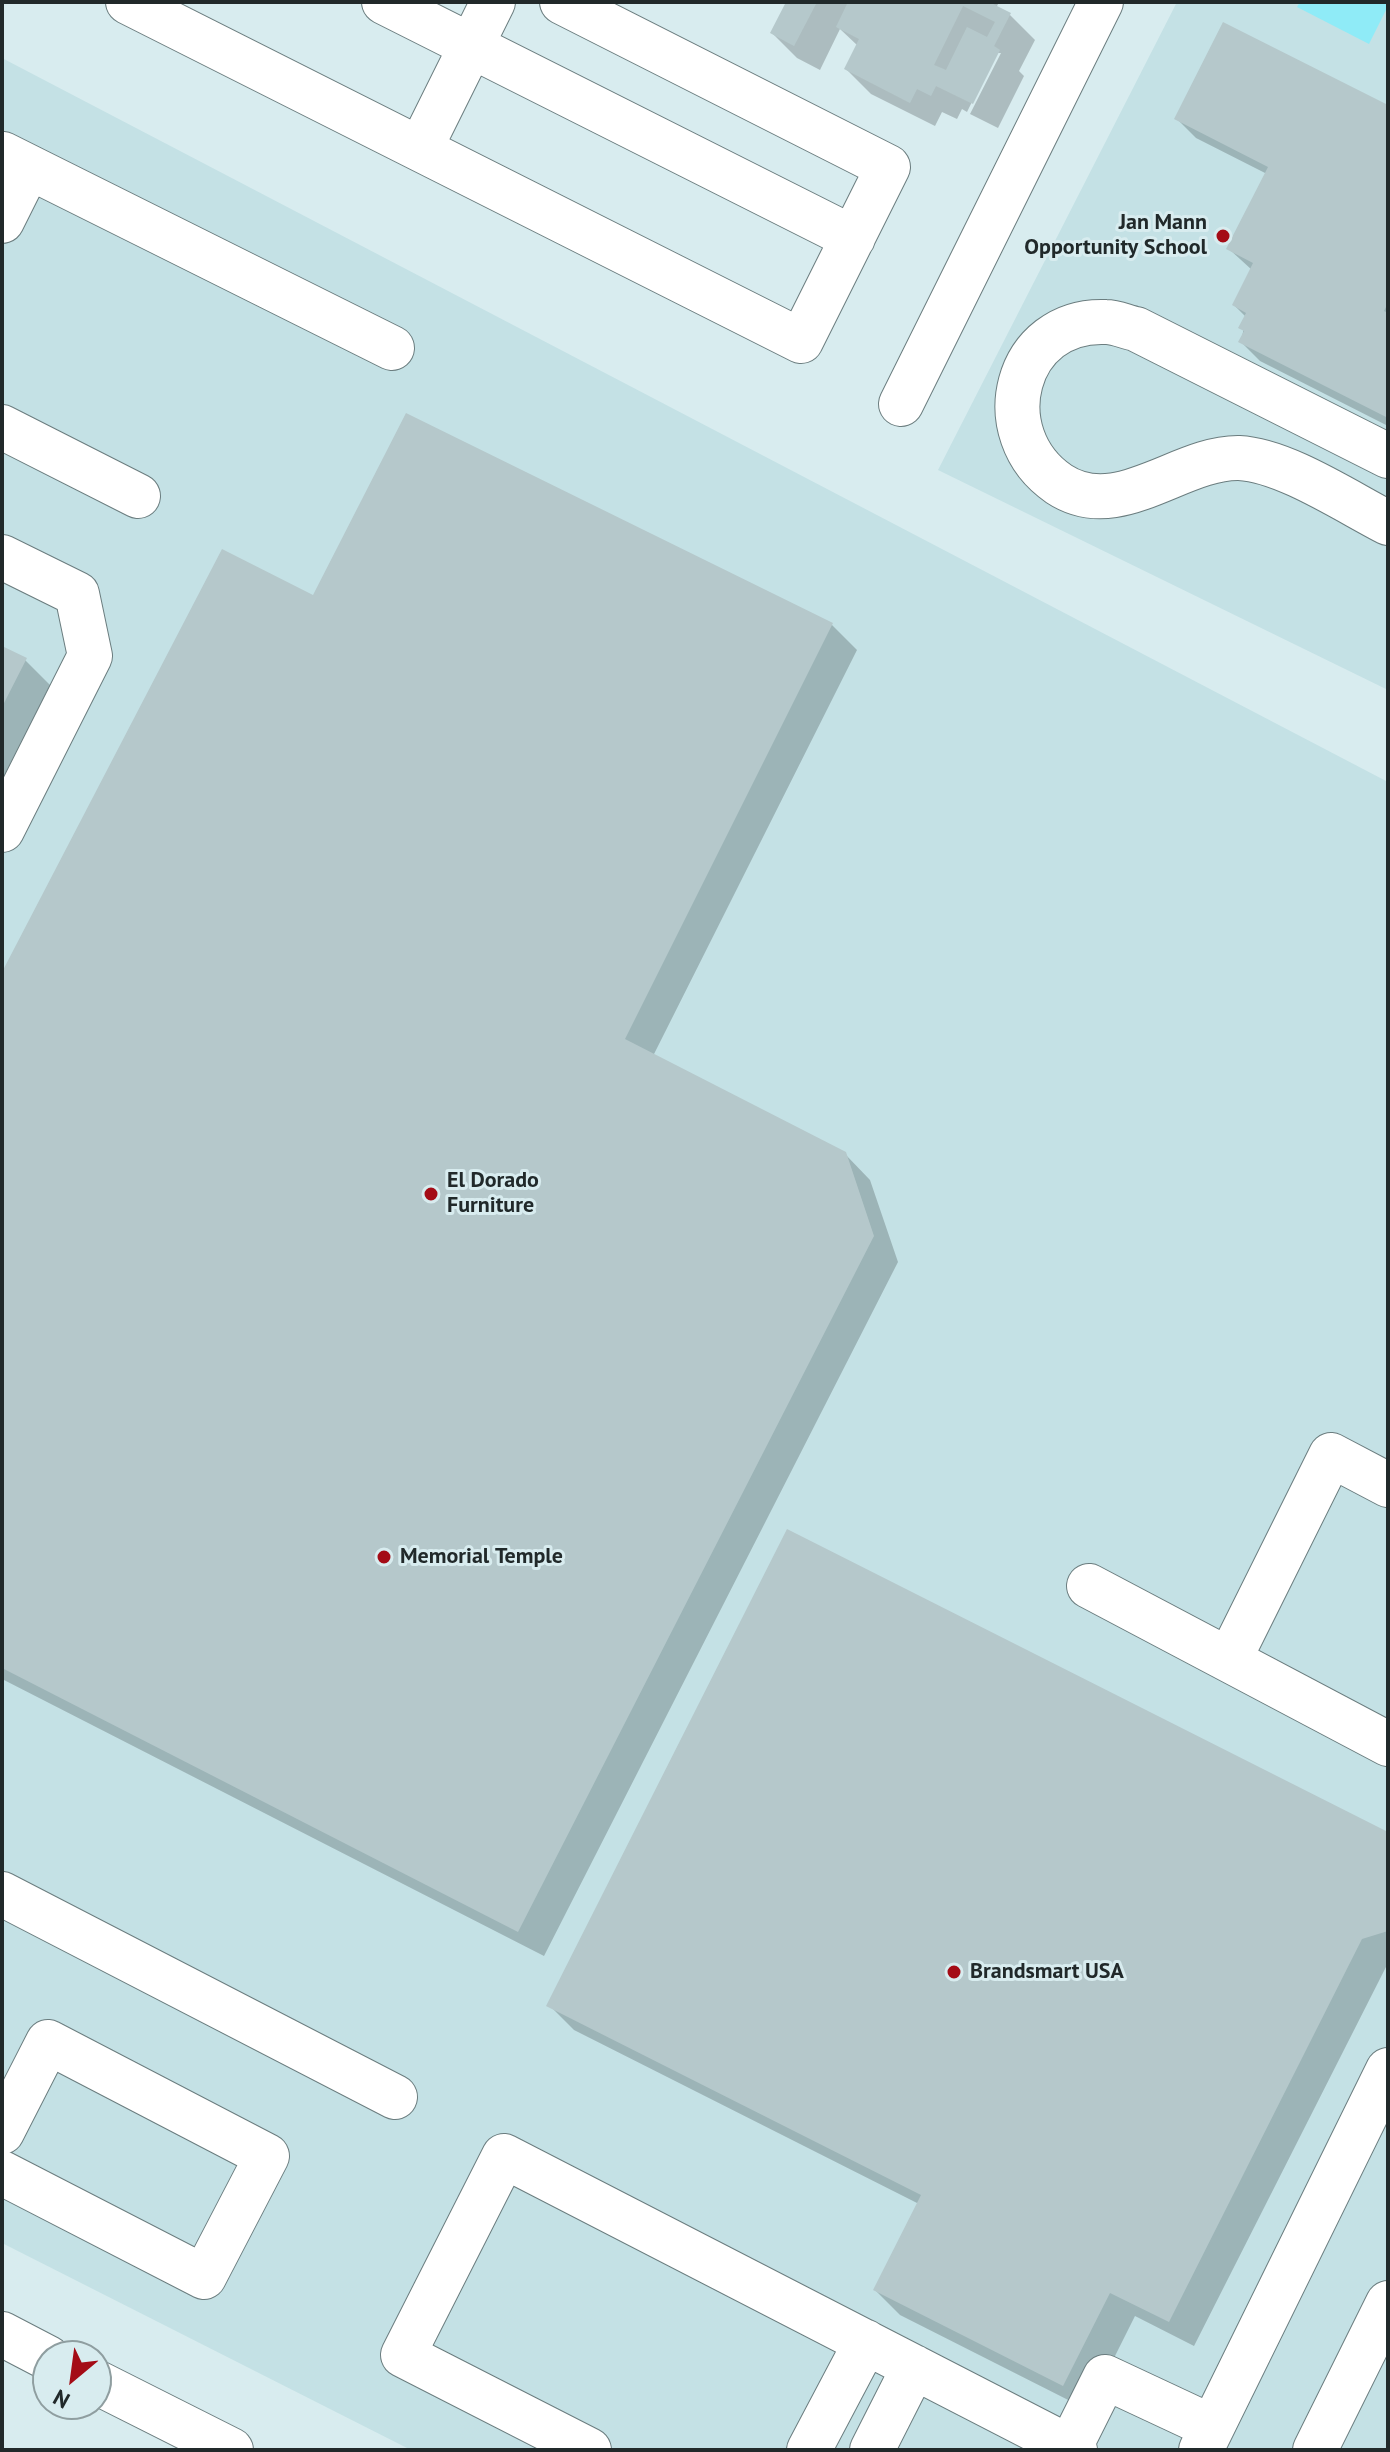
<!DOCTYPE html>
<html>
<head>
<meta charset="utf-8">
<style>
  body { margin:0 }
  #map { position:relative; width:1390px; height:2452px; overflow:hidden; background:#d8ecef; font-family:"PT Sans",sans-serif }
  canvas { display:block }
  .frame { position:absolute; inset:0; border:4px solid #21292a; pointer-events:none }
  .north { position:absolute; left:32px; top:2340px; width:80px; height:80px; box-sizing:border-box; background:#d8ecef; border:2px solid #8f9ea0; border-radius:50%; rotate:209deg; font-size:22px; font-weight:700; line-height:32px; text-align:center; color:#21292a }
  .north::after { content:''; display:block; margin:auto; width:28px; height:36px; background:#a40c16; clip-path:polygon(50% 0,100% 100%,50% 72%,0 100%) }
</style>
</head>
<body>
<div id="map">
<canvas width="1390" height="2452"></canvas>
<div class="frame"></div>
<div class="north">N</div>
</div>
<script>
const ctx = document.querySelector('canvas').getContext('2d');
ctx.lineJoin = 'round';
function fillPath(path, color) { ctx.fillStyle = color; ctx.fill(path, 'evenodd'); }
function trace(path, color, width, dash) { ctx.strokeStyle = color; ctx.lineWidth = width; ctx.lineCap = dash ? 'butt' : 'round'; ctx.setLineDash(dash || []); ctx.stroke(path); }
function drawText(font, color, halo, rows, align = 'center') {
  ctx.font = font + ' "PT Sans",sans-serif'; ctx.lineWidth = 6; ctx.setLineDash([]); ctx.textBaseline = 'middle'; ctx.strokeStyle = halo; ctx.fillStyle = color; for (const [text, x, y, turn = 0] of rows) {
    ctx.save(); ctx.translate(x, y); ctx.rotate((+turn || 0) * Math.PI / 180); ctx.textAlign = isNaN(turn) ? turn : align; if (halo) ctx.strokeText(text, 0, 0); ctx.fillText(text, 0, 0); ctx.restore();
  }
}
fillPath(new Path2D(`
  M1177,2h211v688l-450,-220z
  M2,58l1386,724v1668h-977l-409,-207z`), '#c4e1e5');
fillPath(new Path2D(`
  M1300,2h88v4l-19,38 -72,-37z`), '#8febf7');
fillPath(new Path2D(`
  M788,2h211l-3,6 14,7 25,25 -16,31 5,5 -26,52 -28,-14 31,-61h-5l-29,59 -5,-3 -5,10 -15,-7 -7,14 -64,-32 -25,-25 12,-23 -18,-17 -20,41 -23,-12 -25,-25z
  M1388,108v318l-128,-65 -19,-19 5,-25 -12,-12 18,-35 -23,-21 38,-75 -71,-36 -19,-19z
  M407,416l425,209 25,25 -204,406 192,98 25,26 28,82 -354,694 -542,-277v-703l311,-378z
  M2,648l23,12 25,25 -48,95z
  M1388,1834v129l-194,383 -59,-30 -47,94 -188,-95 -25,-25 44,-86 -345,-174 -25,-25z`), '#0003');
fillPath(new Path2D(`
  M786,2h31l-23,44 -24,-13z
  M848,2h141l22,11 -17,33 6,4 -27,54 -37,-18 -5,10 -14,-7 -7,14 -66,-34 15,-30 -23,-12zM963,6l32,16 -8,15 -20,-10 -21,43 -12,-5z
  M1223,22l165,83v198l-4,8 4,2v105l-150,-76 6,-11 -6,-3 8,-15 -14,-8 21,-42 -27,-14 42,-82 -94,-48z
  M406,413l427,210 -208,416 221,113 28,84 -356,696 -516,-264v-696l220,-423 91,46z
  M2,646l25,12 -25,49z
  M787,1529l601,303v99l-26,8 -193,383 -59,-29 -47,93 -190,-96 48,-95 -375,-189z`), '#b5c8cb');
const minor = new Path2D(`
  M128,2l673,339 87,-174 -326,-165
  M384,2l469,236
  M420,149l73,-147
  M29,167l363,181
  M2,221l27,-54 -26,-13
  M901,404l200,-402
  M2,427l136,69
  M1388,456l-252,-127c-10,-2 -20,-7 -30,-7 -92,-4 -120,112 -47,162 59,39 120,-27 180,-26 45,2 108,44 149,65
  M2,557l75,37 13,62 -88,174
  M1089,1586l299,158
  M1229,1660l102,-205 57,30
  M2,1894l393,203
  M2,2132l46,-90 219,114 -63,121 -202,-104
  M2,2334l46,24
  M96,2382l135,68
  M1070,2447l35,-70 107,50
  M589,2450l-186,-95 101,-199 571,294
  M809,2450l57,-108
  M872,2450l42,-83
  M1201,2450l187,-380
  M1315,2450l73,-147`);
trace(minor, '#6b7d7f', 46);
trace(minor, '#fff', 44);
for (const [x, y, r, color] of [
  [1223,236,8,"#a40c16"],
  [431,1194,8,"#a40c16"],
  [384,1557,8,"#a40c16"],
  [954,1972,8,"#a40c16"]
]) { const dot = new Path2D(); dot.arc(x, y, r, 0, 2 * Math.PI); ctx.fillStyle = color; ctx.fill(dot); trace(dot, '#d8ecef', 3); }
drawText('bold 22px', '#21292a', '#d8ecef', [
  ["Jan Mann",1207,223,"right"],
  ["Opportunity School",1207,248,"right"],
  ["El Dorado",447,1181],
  ["Furniture",447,1206],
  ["Memorial Temple",400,1557],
  ["Brandsmart USA",970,1972]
], 'left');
</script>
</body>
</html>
